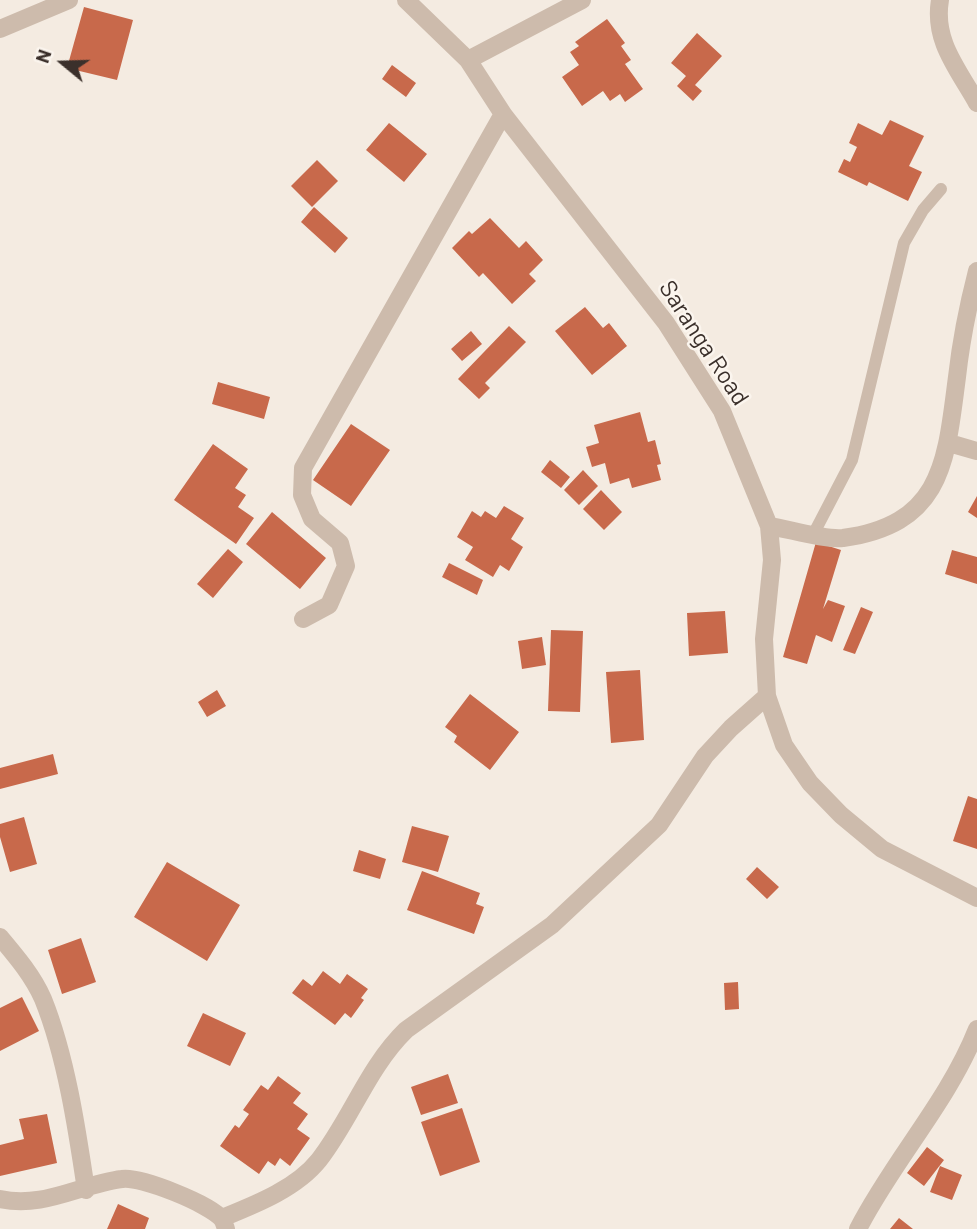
<!DOCTYPE html>
<html>
<head>
<meta charset="utf-8">
<style>
  body { margin:0 }
  #map { position:relative; width:977px; height:1229px; overflow:hidden; background:#f4ebe1; font-family:Barlow,sans-serif }
  canvas { display:block }
  .north { position:absolute; left:28px; top:28px; width:70px; height:70px; -webkit-text-stroke:5px #fbf5ee; paint-order:stroke; rotate:289deg; font-size:19px; font-weight:700; line-height:28px; text-align:center; color:#3b302b }
  .north::after { content:''; display:block; margin:auto; width:24px; height:32px; background:#3b302b; clip-path:polygon(50% 0,100% 100%,50% 72%,0 100%) }
</style>
</head>
<body>
<div id="map">
<canvas width="977" height="1229"></canvas>
<div class="north">N</div>
</div>
<script>
const ctx = document.querySelector('canvas').getContext('2d');
ctx.lineJoin = 'round';
function fillPath(path, color) { ctx.fillStyle = color; ctx.fill(path, 'evenodd'); }
function trace(path, color, width, dash) { ctx.strokeStyle = color; ctx.lineWidth = width; ctx.lineCap = dash ? 'butt' : 'round'; ctx.setLineDash(dash || []); ctx.stroke(path); }
function drawText(font, color, halo, rows, align = 'center') {
  ctx.font = font + ' Barlow,sans-serif'; ctx.lineWidth = 5; ctx.setLineDash([]); ctx.textBaseline = 'middle'; ctx.strokeStyle = halo; ctx.fillStyle = color; for (const [text, x, y, turn = 0] of rows) {
    ctx.save(); ctx.translate(x, y); ctx.rotate((+turn || 0) * Math.PI / 180); ctx.textAlign = isNaN(turn) ? turn : align; if (halo) ctx.strokeText(text, 0, 0); ctx.fillText(text, 0, 0); ctx.restore();
  }
}
fillPath(new Path2D(`
  M84,7l49,13 -16,60 -50,-12z
  M607,19l18,24 -4,3 10,14 -6,4 18,25 -18,13 -5,-8 -10,7 -7,-10 -21,15 -20,-29 17,-12 -9,-13 9,-6 -4,-4z
  M697,33l25,23 -27,29 7,6 -9,10 -16,-15 9,-10 -15,-13z
  M392,65l24,18 -10,14 -24,-18z
  M890,120l34,16 -15,30 13,6 -14,29 -39,-19 -2,4 -29,-14 6,-13 6,3 7,-15 -8,-4 9,-20 24,12z
  M389,123l38,31 -23,28 -38,-32z
  M317,160l21,21 -26,26 -21,-21z
  M314,207l34,31 -13,15 -34,-31z
  M490,218l29,30 7,-7 17,19 -14,14 7,7 -24,23 -29,-31 -4,4 -27,-29 17,-17 3,3z
  M585,307l18,21 6,-5 18,23 -35,29 -37,-44z
  M509,326l17,16 -41,41 5,5 -11,11 -21,-20z
  M471,331l11,13 -20,17 -11,-12z
  M218,382l52,15 -6,22 -52,-15z
  M640,412l8,30 7,-2 6,24 -4,1 4,15 -29,8 -3,-10 -19,6 -5,-21 -13,4 -6,-20 13,-4 -5,-18z
  M351,424l39,26 -39,56 -38,-26z
  M213,444l35,25 -13,19 11,7 -8,12 16,11 -18,26 -62,-44z
  M550,460l20,17 -9,11 -20,-16z
  M583,470l15,16 -19,19 -15,-15z
  M601,490l21,22 -18,18 -21,-21z
  M977,496v22l-9,-6z
  M504,506l20,12 -13,21 12,8 -14,24 -9,-6 -7,12 -28,-17 8,-13 -16,-10 15,-26 9,6 4,-6 11,7z
  M272,512l54,46 -26,31 -54,-45z
  M816,542l25,8 -18,59 5,-9 17,6 -13,36 -16,-7 -9,29 -24,-7z
  M228,549l15,13 -30,36 -16,-14z
  M952,550l25,7v27l-32,-10z
  M449,563l34,17 -6,15 -35,-18z
  M861,607l12,5 -18,42 -12,-4z
  M725,611l3,42 -39,3 -2,-43z
  M551,630l32,1 -3,81 -32,-1z
  M542,637l4,28 -24,4 -4,-28z
  M640,670l4,70 -33,3 -5,-71z
  M217,690l9,16 -19,11 -9,-15z
  M470,694l49,38 -29,38 -36,-28 3,-6 -12,-9z
  M53,754l5,20 -58,15v-21z
  M968,796l9,3v50l-24,-8z
  M24,817l13,47 -27,8 -10,-35v-13z
  M412,826l37,10 -11,36 -36,-10z
  M359,850l27,9 -6,20 -27,-8z
  M167,862l73,43 -33,56 -73,-44z
  M757,867l22,20 -12,12 -21,-20z
  M422,871l58,22 -4,11 8,3 -10,27 -67,-24z
  M81,938l15,44 -34,12 -14,-44z
  M323,971l17,13 7,-10 21,15 -7,9 3,2 -13,18 -6,-5 -10,12 -43,-32 11,-14 9,7z
  M738,982l1,27 -14,1 -1,-27z
  M22,997l17,34 -39,20v-43z
  M203,1013l43,20 -16,33 -43,-20z
  M448,1074l10,29 -37,12 -10,-28z
  M278,1076l23,17 -8,10 15,11 -11,15 13,9 -20,28 -10,-8 -5,8 -7,-5 -9,13 -39,-28 15,-21 4,3 10,-14 -6,-4 18,-25 7,5z
  M462,1108l18,54 -40,14 -19,-54z
  M47,1114l10,49 -57,13v-31l24,-6 -5,-20z
  M927,1147l17,13 -20,26 -17,-13z
  M940,1166l22,9 -10,25 -22,-8z
  M118,1204l31,14 -4,11h-38z
  M899,1218l14,11h-23z`), '#c8694b');
trace(new Path2D(`
  M814,533l38,-73 52,-217 19,-33 18,-21`), '#cdbbac', 12);
trace(new Path2D(`
  M406,0l62,60 35,54 163,209 56,88 47,115 3,34 -8,79 3,57 17,49 26,38 31,32 41,34 95,49
  M940,0c-7,41 18,69 37,103
  M0,29l69,-29
  M468,60l114,-60
  M949,443l28,8
  M769,526c20,3 55,14 74,12 101,-14 103,-78 114,-161 4,-36 11,-71 20,-106
  M303,619l26,-14 17,-39 -6,-23 -28,-24 -10,-24 1,-27 200,-354
  M0,937c16,19 33,39 43,62 23,57 34,130 43,191
  M0,1199c43,10 81,-15 122,-20 18,-3 88,25 100,40 2,3 3,7 4,10
  M222,1218c32,-13 74,-29 97,-58 32,-41 49,-93 87,-130l146,-105 107,-100 46,-69 26,-28 36,-32
  M858,1229c36,-70 90,-127 119,-200`), '#cdbbac', 18);
drawText('24px', '#3b302b', '#fbf5ee', [
  ["Saranga Road",704,343,57]
]);
</script>
</body>
</html>
